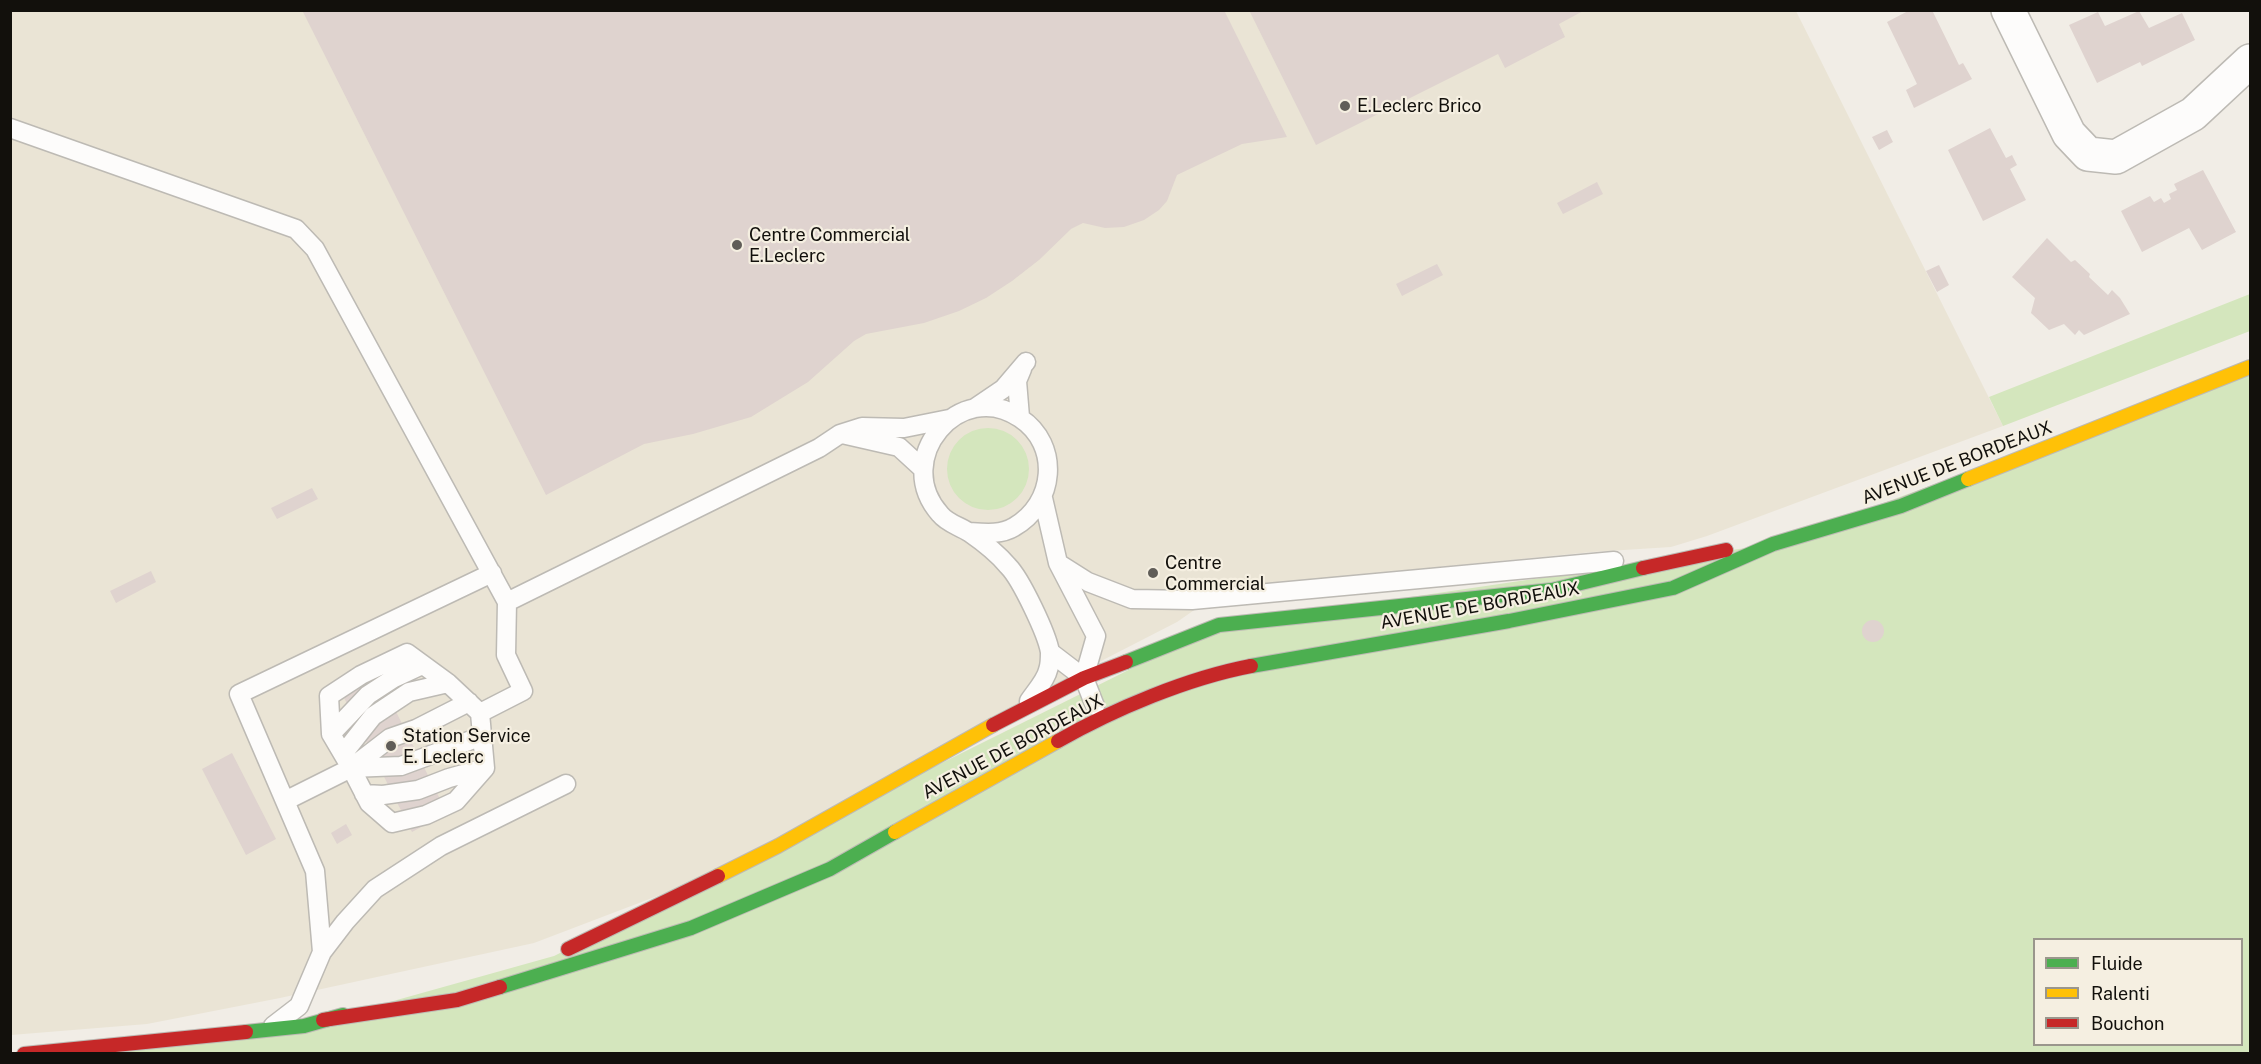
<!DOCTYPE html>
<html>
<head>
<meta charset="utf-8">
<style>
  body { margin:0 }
  #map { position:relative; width:2261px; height:1064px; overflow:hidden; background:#f1ede6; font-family:"Public Sans",sans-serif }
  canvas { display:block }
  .frame { position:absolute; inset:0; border:12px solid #12100c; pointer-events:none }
  .legend { position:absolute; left:2033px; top:938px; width:210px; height:108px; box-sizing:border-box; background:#f5efe1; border:2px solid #9a968c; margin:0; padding:8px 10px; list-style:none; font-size:18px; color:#12100c }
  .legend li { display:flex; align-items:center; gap:12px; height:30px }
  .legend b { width:30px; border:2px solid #9a968c }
</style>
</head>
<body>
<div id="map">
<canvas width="2261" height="1064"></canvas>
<div class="frame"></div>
<ul class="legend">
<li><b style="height:8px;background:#4caf50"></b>Fluide</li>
<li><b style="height:8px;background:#ffc107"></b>Ralenti</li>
<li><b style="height:8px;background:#c62828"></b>Bouchon</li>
</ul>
</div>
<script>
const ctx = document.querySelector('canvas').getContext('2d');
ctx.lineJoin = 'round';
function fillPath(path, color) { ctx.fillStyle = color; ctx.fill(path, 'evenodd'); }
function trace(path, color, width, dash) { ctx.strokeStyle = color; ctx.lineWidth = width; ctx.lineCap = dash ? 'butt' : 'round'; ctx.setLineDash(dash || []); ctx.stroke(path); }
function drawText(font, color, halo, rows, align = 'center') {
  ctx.font = font + ' "Public Sans",sans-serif'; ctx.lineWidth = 4.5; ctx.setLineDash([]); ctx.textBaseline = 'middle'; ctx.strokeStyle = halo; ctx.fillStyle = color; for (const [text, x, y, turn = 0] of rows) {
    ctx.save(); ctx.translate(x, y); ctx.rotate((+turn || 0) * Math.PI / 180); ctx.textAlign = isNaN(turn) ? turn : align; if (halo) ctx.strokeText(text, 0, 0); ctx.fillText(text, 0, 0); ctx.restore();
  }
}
fillPath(new Path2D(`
  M11,11h1785l207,415 -296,110 -36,11 -79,5 -366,36 -49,34 -111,57 -351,195 -181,69 -254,55 -133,26 -136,11z`), '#eae4d5');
fillPath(new Path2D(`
  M2250,294v37l-247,95 -14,-29z
  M2250,367v686l-2226,1 280,-28 250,-70 665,-331 554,-81zM2034,940h208v104h-208z
  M947 469a41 41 0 1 1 82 0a41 41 0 1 1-82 0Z`), '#d4e6bd');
fillPath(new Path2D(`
  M302,10h922l63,127 -45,7 -65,31 -10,26 -8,9 -15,10 -20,7 -19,1 -22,-5 -12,6 -32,31 -27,21 -26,17 -27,13 -35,12 -58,11 -12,7 -46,41 -57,35 -58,17 -49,10 -98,51z
  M1249,10h336l-26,14 6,13 -60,31 -7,-14 -182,91z
  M1910,10h22l27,55 4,-2 9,16 -58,29 -8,-18 11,-6 -30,-62z
  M2139,11l10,17 33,-15 13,27 -53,26 -2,-4 -43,21 -28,-58 29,-13 7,14z
  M1990,128l16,30 6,-3 5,10 -7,4 16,31 -43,21 -35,-71z
  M1887,130l6,12 -14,8 -7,-13z
  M2203,170l33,62 -34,18 -13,-22 -47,24 -21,-41 29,-15 4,6 7,-4 3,5 7,-4 -2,-5 8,-4 -3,-6z
  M1597,182l6,12 -40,20 -6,-11z
  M2047,238l24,24 4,-2 15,14 -1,3 19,18 4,-5 8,8 10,16 -46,21 -5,-5 -4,5 -11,-11 -15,6 -18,-17 4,-15 -23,-21z
  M1437,264l6,11 -41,21 -6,-12z
  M1939,265l10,20 -12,7 -11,-21z
  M312,488l6,11 -41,20 -6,-11z
  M151,571l5,11 -40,21 -6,-12z
  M1862 631a11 11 0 1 1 22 0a11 11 0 1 1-22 0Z
  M370,660l77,153 -35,19 -77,-152z
  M232,753l44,86 -30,16 -44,-86z
  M346,824l6,11 -15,9 -6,-11z`), '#dfd3cf');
const lane = new Path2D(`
  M10,128l286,101 19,20 192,353 312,-154 21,-14 22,-7 42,1 45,-9
  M975,408l28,-19 23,-27
  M1020,417l-3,-36 5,-12
  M842,434l57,13 24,22
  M1043,498l15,65 38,73 -12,42
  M969,532c15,1 32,3 45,-5 41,-23 47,-82 6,-109 -60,-41 -129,41 -80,96 8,10 20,12 30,19 13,9 28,21 38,33 13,13 39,68 42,86 0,4 0,13 -2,18 -2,10 -13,22 -19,31
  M1058,563l30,19 44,17 60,1 422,-39
  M1050,652l34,26 11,28
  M331,734l37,-39 26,-17 28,-13
  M343,754l30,-38 36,-24 39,-9
  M351,768l-20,-34 -2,-38 32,-21 46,-22 41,30 32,30
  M351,768l50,-2 81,-30
  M351,768l39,-30 26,-9 53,-27
  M364,794l19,1 35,-5 31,-12 36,-10
  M285,801l66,-33 18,35 23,20 34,-8 30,-14 29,-33 -5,-55 43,-22 -17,-36 1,-53
  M322,952l23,-30 30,-33 66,-43 125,-62
  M273,1026l26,-20 23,-54 -7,-81 -76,-177 253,-121`);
const street = new Path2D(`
  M2008,10l61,124 19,20 28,3 77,-43 57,-53`);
const fast = new Path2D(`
  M1126,662l93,-37 333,-35 91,-22
  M1251,666l258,-45 164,-33 100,-44 128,-38 67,-27
  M500,987l191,-59 139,-59 65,-37
  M246,1032l58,-6 39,-11`);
const slow = new Path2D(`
  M1968,479l282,-112
  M895,832l163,-91
  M718,876l60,-30 215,-121`);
const jam = new Path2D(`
  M1643,568l83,-18
  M993,725l91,-47 42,-16
  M1058,741c56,-32 130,-63 193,-75
  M568,949l150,-73
  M323,1020l134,-20 43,-13
  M24,1054l222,-22`);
trace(lane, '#bdbab4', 21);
trace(street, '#bdbab4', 36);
trace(fast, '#bdbab4', 16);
trace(slow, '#bdbab4', 16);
trace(jam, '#bdbab4', 16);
trace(lane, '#fdfcfb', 18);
trace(street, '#fdfcfb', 33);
trace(fast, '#4caf50', 14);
trace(slow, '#ffc107', 14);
trace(jam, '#c62828', 14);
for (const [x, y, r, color] of [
  [1345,106,6,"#605d58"],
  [737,245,6,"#605d58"],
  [1153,573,6,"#605d58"],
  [391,746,6,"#605d58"]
]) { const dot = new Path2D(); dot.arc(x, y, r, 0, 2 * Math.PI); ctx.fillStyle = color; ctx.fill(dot); trace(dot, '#f5efe1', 2); }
drawText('18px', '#12100c', '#f5efe1', [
  ["E.Leclerc Brico",1357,106],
  ["Centre Commercial",749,235],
  ["E.Leclerc",749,256],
  ["Centre",1165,563],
  ["Commercial",1165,584],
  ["Station Service",403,736],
  ["E. Leclerc",403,757]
], 'left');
drawText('18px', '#12100c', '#f5efe1', [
  ["AVENUE DE BORDEAUX",1957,463,-21],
  ["AVENUE DE BORDEAUX",1480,606,-10],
  ["AVENUE DE BORDEAUX",1013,747,-28]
]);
</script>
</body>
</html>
